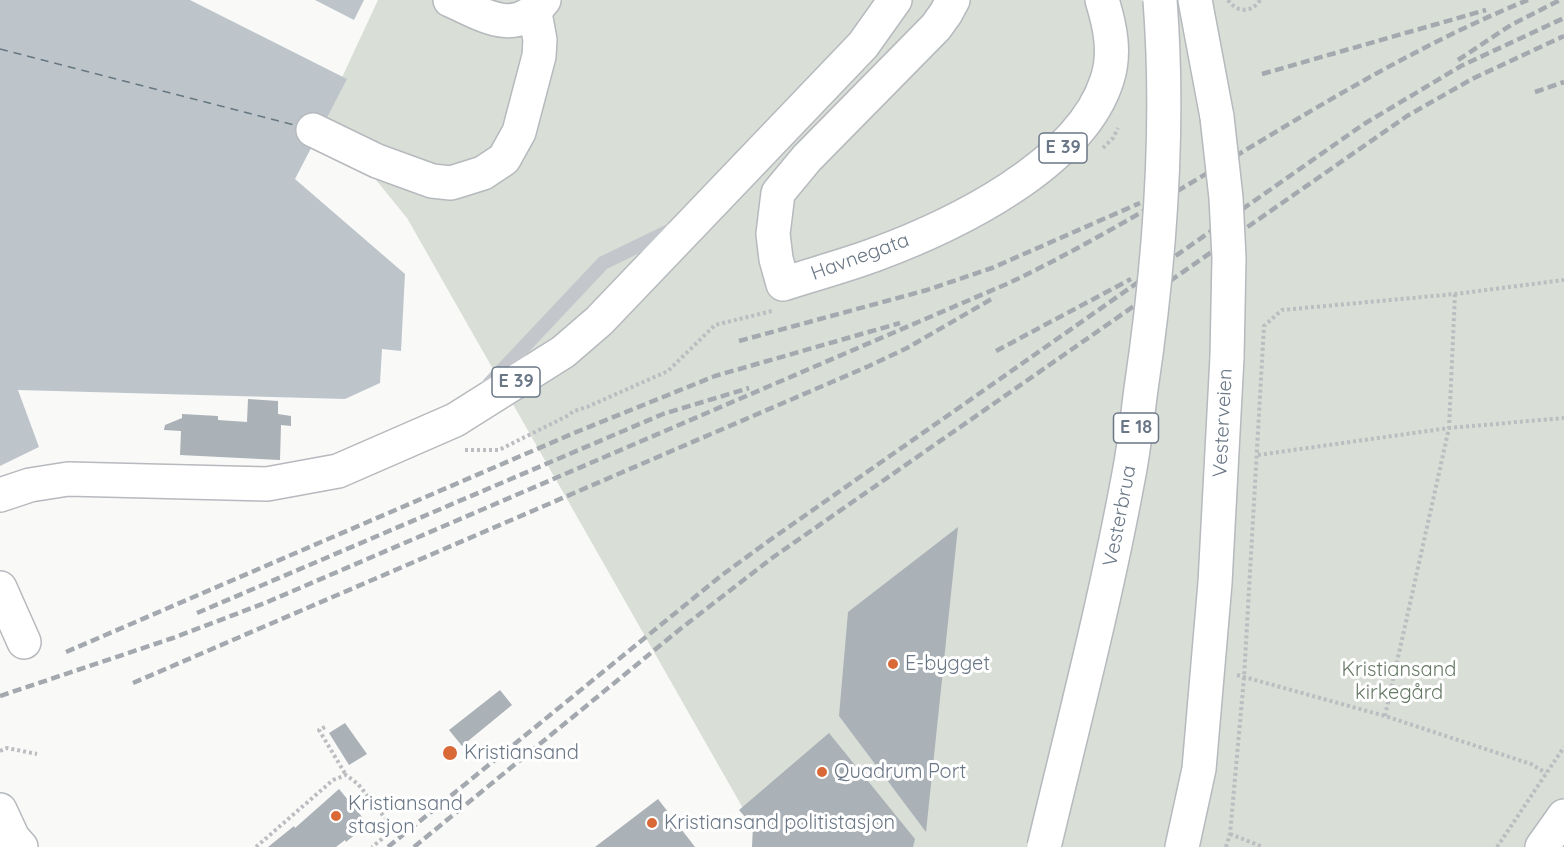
<!DOCTYPE html>
<html>
<head>
<meta charset="utf-8">
<style>
  body { margin:0 }
  canvas { display:block; background:#f9f9f7 }
</style>
</head>
<body>
<canvas width="1564" height="847"></canvas>
<script>
const ctx = document.querySelector('canvas').getContext('2d');
ctx.lineJoin = 'round';
function fillPath(path, color) { ctx.fillStyle = color; ctx.fill(path, 'evenodd'); }
function trace(path, color, width, dash) { ctx.strokeStyle = color; ctx.lineWidth = width; ctx.lineCap = dash ? 'butt' : 'round'; ctx.setLineDash(dash || []); ctx.stroke(path); }
function drawText(font, color, halo, rows, align = 'center') {
  ctx.font = font + ' Quicksand,sans-serif'; ctx.lineWidth = 6; ctx.setLineDash([]); ctx.textBaseline = 'middle'; ctx.strokeStyle = halo; ctx.fillStyle = color; for (const [text, x, y, turn = 0] of rows) {
    ctx.save(); ctx.translate(x, y); ctx.rotate((+turn || 0) * Math.PI / 180); ctx.textAlign = isNaN(turn) ? turn : align; if (halo) ctx.strokeText(text, 0, 0); ctx.fillText(text, 0, 0); ctx.restore();
  }
}
fillPath(new Path2D(`
  M378,0h1186v847h-799l-358,-629 -83,-102z`), '#d9ded7');
fillPath(new Path2D(`
  M0,0h190l157,79 -52,100 110,95 -4,77 -19,-2 -2,34 -35,16 -327,-9 21,57 -39,19z
  M315,0h49l-10,20z`), '#bdc5cb');
trace(new Path2D(`
  M0,49l298,77`), '#667781', 1.5, [8, 6]);
fillPath(new Path2D(`
  M248,399l30,2v13l13,2v10l-10,-1 -1,35 -100,-5 1,-24 -17,-1 1,-5 17,-7v-4l36,2v4l29,2z
  M958,527l-32,305 -87,-116 9,-104z
  M500,690l12,15 -50,41 -13,-16z
  M345,723l22,31 -18,11 -20,-32z
  M829,733l86,106 -2,8h-161l1,-21 -14,-16z
  M339,789l29,35 -22,18 -1,-2 -9,7h-68l26,-21 1,2z
  M658,799l37,48h-100z`), '#aab1b7');
const primary = new Path2D(`
  M0,810l13,28 8,9`);
const highway = new Path2D(`
  M450,0c34,15 66,38 94,0
  M953,0l-7,13 -10,14 -129,131 -29,35 -5,41 3,25 7,25c31,-10 61,-18 91,-29 79,-29 206,-90 233,-175 9,-27 3,-54 -5,-80
  M1195,0l22,117
  M313,130l64,31 55,20 19,2 32,-10 21,-14 15,-27 20,-76 1,-16 -5,-27
  M0,495l30,-10 38,-6 199,5 71,-13 117,-51 108,-68 36,-31 264,-276 32,-45
  M0,588l24,54
  M1182,847l17,-78 16,-186 12,-226
  M1542,847l22,-31`);
trace(primary, '#b4b8bd', 36);
trace(highway, '#b6b9bd', 36);
trace(new Path2D(`
  M1228,0c9,13 24,13 32,0
  M1103,148l10,-10 5,-10
  M465,450h34l68,-34 7,-5 13,-4 81,-36 47,-46 57,-14
  M1258,455l191,-27 115,-10
  M1237,675l148,41 146,48 15,9
  M1385,716l64,-288 6,-134
  M325,727l-6,3 27,45
  M0,751l7,-3 30,6
  M1230,834l33,13
  M256,847l77,-67 13,-5 12,9 36,45 -22,18
  M1226,847l4,-13 14,-156 20,-352 18,-16 173,-16 109,-14
  M1497,847l67,-100`), '#bbbdc0', 4, [3, 3]);
trace(new Path2D(`
  M489,384l114,-121 68,-33`), '#c3c6ca', 14);
trace(primary, '#fff', 33);
trace(highway, '#fff', 33);
trace(new Path2D(`
  M1458,60l53,-35 49,-25
  M1262,74l224,-64
  M1535,92l29,-10
  M739,341l188,-51 65,-22 148,-65
  M996,351l135,-72
  M197,613l466,-199 86,-26
  M66,652l508,-219 141,-57 185,-53
  M133,683l736,-317 38,-18 88,-51
  M0,696l173,-58 92,-35 744,-320c178,-85 336,-209 519,-283
  M388,847l334,-272 48,-35 594,-416 97,-58 103,-48
  M414,847l265,-217 93,-72 635,-442 65,-37 92,-43`), '#a4a9af', 4.5, [9, 4.5]);
const highwayBridge = new Path2D(`
  M1217,117l9,81 3,60 -2,99
  M1044,847c29,-122 61,-244 84,-368 6,-29 9,-60 13,-90 19,-128 29,-259 19,-389`);
trace(highwayBridge, '#b6b9bd', 36, []);
trace(highwayBridge, '#fff', 33);
for (const [x, y, r, color] of [
  [893,664,6,"#d96a38"],
  [450,753,8,"#d96a38"],
  [822,772,6,"#d96a38"],
  [336,816,6,"#d96a38"],
  [652,823,6,"#d96a38"]
]) { const dot = new Path2D(); dot.arc(x, y, r, 0, 2 * Math.PI); ctx.fillStyle = color; ctx.fill(dot); trace(dot, '#fff', 2); }
for (const [x, y, w] of [
  [1063,148,48],
  [516,382,48],
  [1136,428,45]
]) { const box = new Path2D(); box.roundRect(x - w / 2, y - 15, w, 30, 4.5); ctx.fillStyle = '#fff'; ctx.fill(box); trace(box, '#6a7786', 1.5); }
drawText('bold 18px', '#6a7786', null, [
  ["E 39",1063,148],
  ["E 39",516,382],
  ["E 18",1136,428]
]);
drawText('20px', '#6a7786', '#fff', [
  ["Havnegata",860,257,-20],
  ["Vesterveien",1223,423,-87],
  ["Vesterbrua",1120,516,-79]
]);
drawText('20px', '#6a7786', '#fff', [
  ["E-bygget",905,664],
  ["Kristiansand",464,753],
  ["Quadrum Port",834,772],
  ["Kristiansand",348,804],
  ["stasjon",348,827],
  ["Kristiansand politistasjon",664,823]
], 'left');
drawText('20px', '#667965', '#fff', [
  ["Kristiansand",1399,670],
  ["kirkegård",1399,693]
]);
</script>
</body>
</html>
